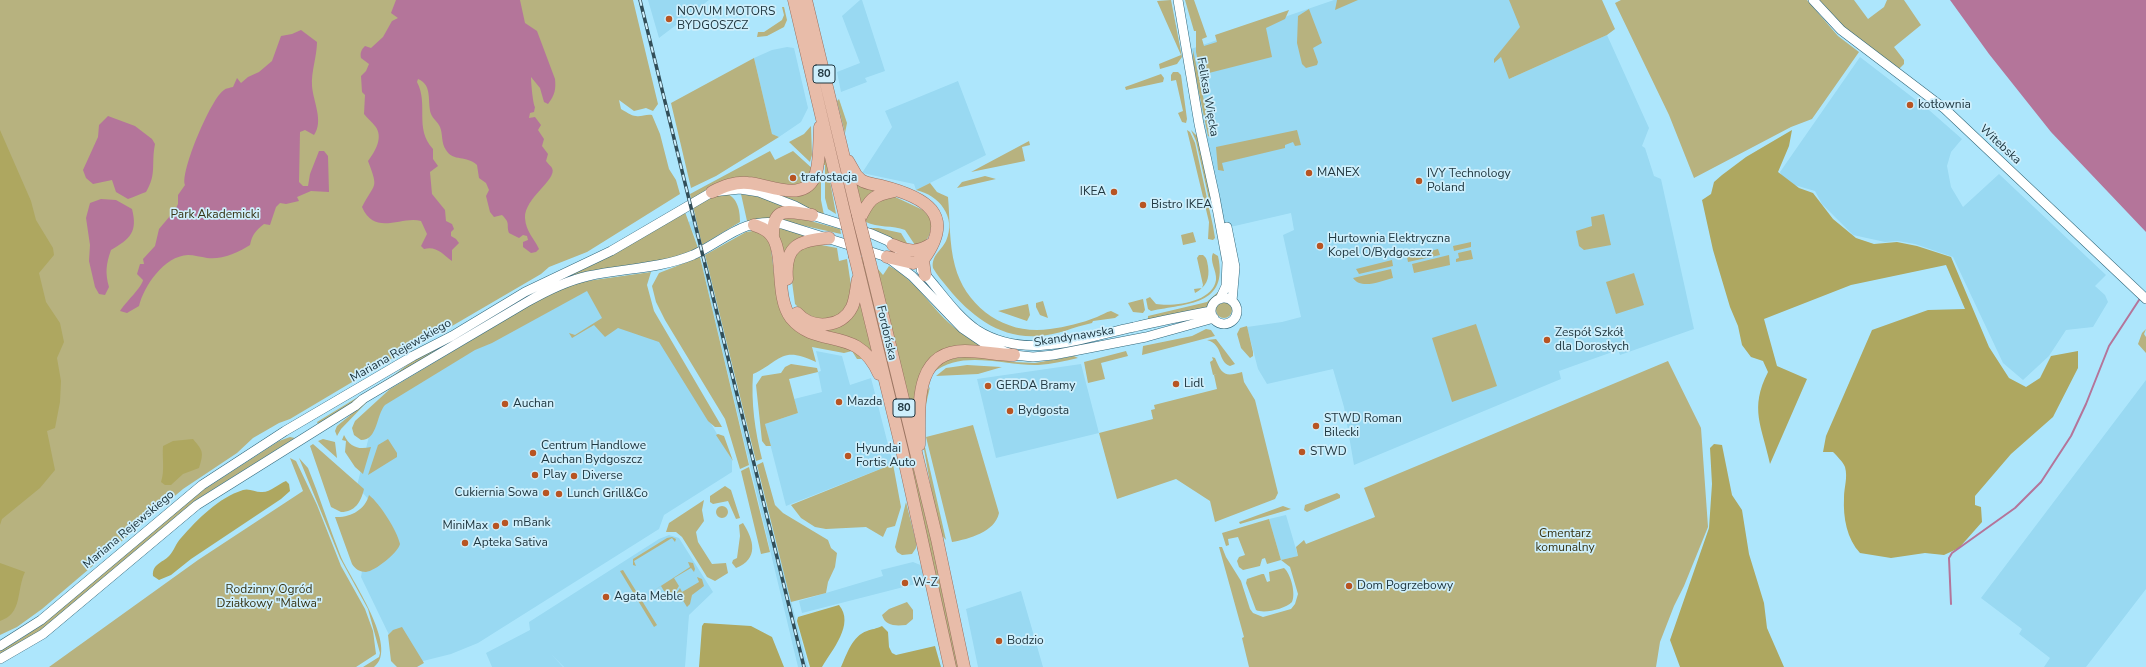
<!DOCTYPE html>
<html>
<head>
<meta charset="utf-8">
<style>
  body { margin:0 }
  canvas { display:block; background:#ade6fc }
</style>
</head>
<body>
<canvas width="2146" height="667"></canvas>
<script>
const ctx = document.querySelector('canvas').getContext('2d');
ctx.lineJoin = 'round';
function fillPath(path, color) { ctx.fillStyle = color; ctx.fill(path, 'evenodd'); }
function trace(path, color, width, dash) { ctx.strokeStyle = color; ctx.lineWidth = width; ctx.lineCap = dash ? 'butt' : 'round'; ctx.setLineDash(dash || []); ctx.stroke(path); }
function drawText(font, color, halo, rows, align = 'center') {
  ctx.font = font + ' "Nunito Sans",sans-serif'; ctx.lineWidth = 3.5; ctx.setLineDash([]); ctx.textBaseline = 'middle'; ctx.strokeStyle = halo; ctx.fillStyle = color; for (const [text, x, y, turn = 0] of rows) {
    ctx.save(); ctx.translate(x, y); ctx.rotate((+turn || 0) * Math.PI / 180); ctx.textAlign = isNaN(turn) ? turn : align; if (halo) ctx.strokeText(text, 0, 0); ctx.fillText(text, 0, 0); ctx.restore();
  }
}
fillPath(new Path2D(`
  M648,0h61l-50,38z
  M860,0h2l23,71 -20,7 2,4 -26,10 -4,-20 23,-9 -18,-47z
  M1334,0h182l8,26 -15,53 98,-44 42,93 -7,18 3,2 9,28 7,3 33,150 -74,26 -2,-5 -59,21 2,8 -207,86 -10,-58 -11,-38 -66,15 -9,-15 -11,-42 35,-5 19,-5 -18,-82 11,-5 -3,-17 -65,15 -10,-31 -28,-147z
  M787,47l7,1 14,60 -7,14 -22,15 -7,-3 -18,-76 18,-8z
  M1860,57l69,53 33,29 -11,13 -4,14 4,21 12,20 36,-33 107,101 -11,11 10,9 3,7 -15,25 -27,3 -17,26 -26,24 -20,-17 -50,-106 -38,-13 -17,-3 -13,1 -32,-7 -31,-31 -7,-13 -31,-9 -4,-10z
  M958,81l28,74 -70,35 -2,-6 -52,-11 30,-46 -7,-16z
  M697,220l3,15 -4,3 -8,-16z
  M707,262l40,168 61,237h-10l-96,-402z
  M588,287l75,53 69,120v12l-68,43 -5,14 -181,114 -27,11 -40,10 -19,-23 -31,-64 12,-72 -16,-19 18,-75 99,-64z
  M816,351l26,5 8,29 21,-7 22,86 -107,42 -21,-82 33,-11 -4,-14 28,-7 -4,-20 3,-1z
  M1081,364l18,69 -103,25 -19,-79z
  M2146,380v209l-60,78h-42l6,-9 -31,-24 3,-5 -41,-31z
  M1286,515l12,41 -17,4 -12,-41z
  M669,535l10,3 34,54 -24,23 -4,52h-121l-13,-13 12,13h-71l-6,-14 44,-23 -1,-8 130,-83z
  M913,562l10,4 4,15 -125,32 -3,-12 84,-25 -2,-6z
  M1021,591l22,76h-65l-12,-58z`), '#99d9f2');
fillPath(new Path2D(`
  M0,0h633l25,104 -5,7 -7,-3 -12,3 -15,-11 2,9c4,2 10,7 15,7 5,1 10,-2 16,-1l8,19 9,35 7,11 4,14 -93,58 -38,15 -8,7 -89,52 -56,30 -106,63 -11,4 -26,15 -16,15 -54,36 -141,120 -25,18 -17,8z
  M1171,0l11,57 -5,7 -17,5 -1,-5 22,-9 -24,-54z
  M1185,0h9l13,37 -5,2 2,7 13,-4 -2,-7 74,-25 -4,9 -19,9 6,29 -71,18 -5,-23v-21h-2z
  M1337,0h21l-23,10z
  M1509,0h93l13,29 -8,6 -98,44 -8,-22 -7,6v-4l26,-32z
  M1621,0h186l31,36 21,16 -47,67 -21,8 -97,51 -25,-63 -54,-112z
  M1817,0h37l14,19 16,-12 3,-7h17l17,25 -27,22 10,13v4l-4,4h-4l-43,-32z
  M782,7h2l3,13 -3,7 -17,9 -10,1 1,-5h6l18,-12 2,-5z
  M1309,9l13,34 -9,5 5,14 -1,3 -11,3 -4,-4 -5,-21 1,-27z
  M1193,50l19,88 -4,-2 -15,-72z
  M754,58l18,76 7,3 -63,39 -25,12 -20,-85z
  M1173,72h5l3,3 6,44 -1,4 -4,-1 -4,-9 5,-2 -7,-31 -5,1v-6z
  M1161,74l3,4 -1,4 -37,8 -1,-3z
  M839,99l8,24 -2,10 -8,-32z
  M811,126l1,29 -2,7 -21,-20 15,-8z
  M1187,130l3,2 5,11 18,83 2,12 -2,2 -5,-1 1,-17z
  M1191,130l6,6 13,58v10l-14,-63z
  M1297,130l4,15 -6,1 -2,-4 -8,3v3l-63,15 2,8 -6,-1 -2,-23z
  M1029,141l1,4 -8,2 3,14 -54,11z
  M823,143l13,71 -8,-5 -3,-11v-33h-4z
  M770,151l5,9 18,-9 21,19 -10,14 -113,15 -1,-5z
  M821,172v28l3,15 -73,-29 32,9z
  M852,175l30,14 -23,21z
  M985,176l11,3 -39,9 5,-6z
  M930,183l7,9 11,5c2,22 1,47 7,69 11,42 52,70 95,63 15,-2 32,-6 47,-12 5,-2 9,-5 14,-6l8,4 -4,3 -22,3 -1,2c-19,4 -34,12 -53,13 -39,3 -68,-20 -91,-48 -5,-6 -11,-13 -15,-20 -2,-12 8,-17 13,-27 11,-24 -7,-46 -30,-51z
  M725,193c13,4 15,18 15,29l-38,23 -9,-39 21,-10z
  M741,194l21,3 35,13 -27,9 -23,2z
  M891,195l32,15 8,9c1,14 -2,21 -14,29l-12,-18c-12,-5 -28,-2 -39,-8l-1,-5 4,-12z
  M685,212l13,36 -26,11 -89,14 -265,151 -1,-2 77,-47 17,-13 113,-65z
  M1604,214l7,31 -27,5 -5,-4 -3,-15 16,-5 -1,-9z
  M788,215l52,14 1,5 -63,-14z
  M777,226l36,10 -30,25z
  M869,228h9l23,5 9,15z
  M753,231l7,1 10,10 7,55 5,14 65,35 17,13h-7l-5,-8 -8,2 -32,-6 4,15c-35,-17 -35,-1 -63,12 -2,29 2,57 9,85l-6,2 -51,-206 41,-23z
  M1193,232l3,10 -13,3 -2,-10z
  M1471,242v5l-17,4 -1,-5z
  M816,244l21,4 2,13 8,-2 5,33v5l-11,19 -20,5 -18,-9 -8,-8 -5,-37 7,-16z
  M1438,249l2,6 -32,7 -1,-5z
  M1471,250l2,9 -17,3v-3l3,-1 -1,-5z
  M1213,253l5,3c11,50 -31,47 -67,55l-3,-2 -2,-10 4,-2 6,7c18,3 57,-2 60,-24 1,-9 -7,-19 -3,-27z
  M1199,255h4c4,3 4,6 5,11 2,13 -2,21 -13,27l-1,-4 8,-1 1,-3 -6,-27z
  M1449,255l1,10 -36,8 -2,-9z
  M859,256l4,2 65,258 32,151h-7z
  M700,257l49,208 -9,4 -15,-50 -60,-99 -9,-18 -4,-16 7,-13z
  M1392,260l1,6 -34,8 -3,-5z
  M889,266c25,13 39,37 59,56 14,13 29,22 47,31l-16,-3 -49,15 -14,76 -39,-173 6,7z
  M1391,269l2,9c-12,3 -32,12 -40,0z
  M651,272l-4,13 7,26 68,116h-7l-7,-6 -49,-79 -41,-14 -13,9 -11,-12 -22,13 -3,-5 6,2 27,-17 -15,-27 -95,52 -17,7 -90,55c-9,10 -7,35 -24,35l-7,-5 -2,-7 3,-7 35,-32 145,-87 32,-16 20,-5z
  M1634,273l10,32 -28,9 -10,-32z
  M1220,290v4l-15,15 -57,11v-4l59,-14z
  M859,294l17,66 -66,-33 17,1z
  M1143,299l2,11 -2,3 -10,-1 -5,-9z
  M1043,301l5,17 -8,-3 -4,-8v-4z
  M1216 310a8 8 0 1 1 16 0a8 8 0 1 1-16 0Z
  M1028,304l2,11 -3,6 -29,-10z
  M1476,324l21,62 -45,16 -20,-64z
  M1247,326l6,26v4l-3,2 -9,-10 -4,-14 3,-6z
  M1206,329l5,1 4,6 -73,19 1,-9 49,-10z
  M2146,329l-2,5 2,3v16l-8,-9 4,-11z
  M1216,339l19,25 -5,2c-13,-5 -6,-21 -23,-26z
  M1126,351l2,5 -27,7 4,16 -17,4 -4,-21z
  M977,355l36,7 22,1 39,-7 4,2c-13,3 -26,6 -40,7 -33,1 -77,-16 -105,8l9,-13z
  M1212,357l3,1c7,17 10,19 27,14l2,10 11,18 23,93 -3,6 -60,23 -5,-21 -34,-22 -59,20 -18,-66 54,-14 -2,-9 4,-1 -1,-4 63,-16 -3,-14 3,-1 -4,1 -3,-13 3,-2z
  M1668,361l33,67 7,99 -24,59 -10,20 -14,36 -4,25h-407l-7,-29 2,-1 -25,-90h3l4,10 15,24 9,28 3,4 10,4 28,-8 4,-5 3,-10 -8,-27 -9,-7 -14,4 -2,-6 -3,1 -2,7 -17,4 -4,-3 -2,-6 2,-4 6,-2 -7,-18 -10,2 1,6 -3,1 -4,-13 47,-14 12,41 17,-4 -2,-9 8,-7 2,4 69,-27 -11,-29z
  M791,364l26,4 1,4 -29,7 9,34 -33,11 6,22h-5l-4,-5 -6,-56 6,-9 19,-3 4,-6z
  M967,365l34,2h1l-24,7 -42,2 10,-8z
  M930,387l-7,30 -1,17 24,106 -7,-8 -18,-99c0,-13 -1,-36 9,-46z
  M370,399l-29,30 -4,7 -2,-5 2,-5z
  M973,425l26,88c-4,19 -30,26 -47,29l-26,-105z
  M718,434l6,2 9,25 -17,-26z
  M344,435c6,12 14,15 27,12l-8,27 -8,-7 -10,-15 1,-11 -4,-1z
  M290,437l5,1 -99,62 -147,125 -49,31v-6l19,-10 27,-19 151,-127 82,-53z
  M323,439l12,3 2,16 -19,-17z
  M388,439l9,14v4l-29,18 10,-30z
  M313,444l51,45c-3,13 -9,23 -23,23l-10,-5 -21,-61z
  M290,458l6,3 21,44 24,61 24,43 8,22 3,23 -20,13h-307l149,-107 105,-69z
  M299,458l9,10c12,29 21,59 33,89 9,21 59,91 33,110h-11l16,-10 1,-4 -12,-44 -28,-51z
  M763,462l12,43 8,8 45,27 3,8 6,5 -2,14 -7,15 -2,11 -35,9 -34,-137z
  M893,464l8,43 -6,19 -8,2 -4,9 -17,-10 -40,2 -11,-2 -14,-9 -10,-13z
  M749,467l21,85 -9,2 -20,-83z
  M725,486l6,4 9,28 -4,1 -8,-18 -15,3 -3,-2v-6z
  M1337,493l3,2v3l-33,14 -3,-2 1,-5z
  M369,495c11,9 28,35 31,49 -2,9 -25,27 -34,28 -6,0 -11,-3 -14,-8l-17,-47c15,1 30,-7 34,-22z
  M704,500l-2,10 2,11 -8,11 2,10 14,22 14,-1 2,10 -13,8 -8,-4 -25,-40 -6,-5h-10l3,-9z
  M906,502l10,40v6l-4,6 -10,1 -5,-3 -2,-5z
  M716 512a6 6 0 1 1 12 0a6 6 0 1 1-12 0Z
  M1283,506l8,3 -51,15 -1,-2z
  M743,523c11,17 16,36 -7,45l-4,-5 1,-3 4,-2 3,-22 -1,-11z
  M672,537l4,2 -1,3 -3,-4 -38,23 2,5 -3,-1v-6l34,-21z
  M688,562l5,1 2,6 -1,3 -3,-4 -17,10 5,8 -6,9 -9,-4 -3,-5 -11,7 40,-26z
  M1284,568c7,6 12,26 8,34 -7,7 -28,12 -36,8l-10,-27 1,-4 15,-5h2l3,8 3,-1 -1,-9z
  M623,570l34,55 -3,2 -34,-56z
  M697,577l5,2 2,7 -12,9 -2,9 -3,3 -8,-13 -5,3 6,-9 2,4 17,-10z
  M907,602l6,8v9l-7,6c-11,1 -21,1 -24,-10l7,-6z
  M402,627l22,36 -7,4h-20l-6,-6 -3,-26 5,-5z`), '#b7b27f');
fillPath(new Path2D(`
  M0,130l31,71 5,19 17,28 1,7 -15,18 7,29 14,21 4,19 -7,16 4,23 -1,21 -5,26 -8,3 8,39 -15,18 -38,31 -2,6z
  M1792,130l-3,16 -11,26 21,16 14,5 20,26 23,19 18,6 23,-2 20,4 34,11 38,90 20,31 17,9 14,-9 11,-22 27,-5v17l-25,49 -42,37 -36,42v9l6,2 1,15 -23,26 -15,7 -19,-2 -34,5 -31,-5c-13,-14 -17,-35 -16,-55 0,-11 4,-20 1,-31 -2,-5 -8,-11 -12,-15h-10l3,-16 46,-106 56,-20 37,-1 -19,-44 -95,20 -87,34 13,47 30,13 -37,85c-8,-38 -21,-55 -2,-92l-5,-11 -12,-4 -9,-12 -4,-19 -8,-19 -17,-57 -11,-50 9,-6 3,-12 8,-7 24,-18z
  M193,439c10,12 11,13 6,29l-16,6 -12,11h-6l-4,-3c4,-12 1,-23 2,-36l10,-5z
  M1714,444l8,1 10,50 10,15 7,44 15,49 3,25 17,39h-104l-10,-27 39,-112 3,-44 -2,-36z
  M286,481l3,3 1,7 -9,8 -90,60 -20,16 -12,5 -6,-4c-1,-12 9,-13 16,-20 5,-5 7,-13 12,-18 17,-19 37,-40 62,-48 6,-2 12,2 18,2 9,1 17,-8 25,-11z
  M0,563l25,9c-9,19 -2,41 -25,49z
  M839,605c16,19 -7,45 -17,62h-12l-13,-46 1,-4z
  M704,623l47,3 21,11 12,30h-85l3,-41z
  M882,626l6,6 1,15 3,6 4,2 39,-9 6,21h-100c6,-13 11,-31 26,-36 5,-2 9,-2 15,-5z`), '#aea760');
fillPath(new Path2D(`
  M396,0h124l5,23 12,8 18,48c1,10 0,16 -7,25l-4,-2 -4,-14 -9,-11c0,6 2,27 4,30l-1,5 -4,1 -1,5 6,-1 6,8 -3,5 6,9 -2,7 6,8 -2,7c2,3 5,5 6,7 6,11 -28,30 -27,50 1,14 9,20 14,31l-3,3 -5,1 -8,-6v-5l5,-2 -1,-4 -4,-1 -4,3 -10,-5c-3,-9 2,-9 -7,-18l-8,2 -4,-5 -4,-16 3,-6 -3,-7 -7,-5 -2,-13c-10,-10 -24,-3 -31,-15 -5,-7 -3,-16 -6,-23 -2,-5 -7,-8 -9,-13 -4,-12 2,-29 -13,-35l-1,3c12,23 -3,46 16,67v10l5,7 -8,6 2,22 13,16 1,11 6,3 2,5 -3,3v4l5,3 3,4 -7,7v11c-10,-7 -15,-15 -28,-12l-3,-3 6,-12 -6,-13c-19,-6 -46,16 -59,-14 13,-25 17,-17 6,-46 7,-9 16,-24 7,-35 -3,-4 -8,-8 -11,-12l1,-19 -3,-3 -1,-16 5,-5 3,-7 -8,-6c-1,-5 0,-8 4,-12l6,2 12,-11 9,-16 6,-3 -7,-5z
  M1950,0h196v232l-95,-100 -62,-78z
  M301,30l16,12c0,14 -6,30 -5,44 1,15 12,35 2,49l-9,-5 -5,2 -1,50 4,4h5l2,-12 9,-23h5l4,5 1,36 -18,-1 -14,6 2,4 -13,3 -6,-1 -4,4 -6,18 -6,-1c-8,6 -12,11 -14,21 -12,8 -29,15 -43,13 -6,-1 -13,-3 -19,-3 -24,1 -44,31 -49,51l-12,7 -7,-2c5,-8 22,-24 23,-31l-6,-6 3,-10h4l-1,-5 12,-13 4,-17 16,-19 3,-6v-9l7,-10c-5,-13 26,-87 39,-95 2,-2 6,-2 9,-3l4,-9 4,5 7,-6 11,-5 13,-11 9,-25 11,-2z
  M108,116l27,10 17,13 3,5c-4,20 2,30 -9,48 -7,2 -11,5 -18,7l-12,-7 -4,-12 -19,4 -7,-6 -3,-8 15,-33 1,-12z
  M101,199l15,1 16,9c6,23 -2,30 -21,41 -5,14 -6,23 -2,37l-4,8 -6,-1 -4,-7 -6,-26 1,-16 -4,-27 4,-15z`), '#b4759a');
trace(new Path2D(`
  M1951,604l-2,-46 3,-5 63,-45 26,-26 30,-46 15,-32 23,-58 32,-49`), '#b4759a', 2);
const tertiary = new Path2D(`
  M1178,0l21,124 16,73 12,65 -1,24 -6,13
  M1813,0l28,30 104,79 201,190
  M1227,227l8,40 -3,34
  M921,270c19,20 33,44 56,60 49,31 105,8 157,-3 25,-6 51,-11 77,-16
  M1211 311a13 13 0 1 1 26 0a13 13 0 1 1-26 0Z
  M0,646l41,-26 161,-135 83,-54 128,-75 39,-20 73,-44 86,-41 101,-59 28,-3 19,3 36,14 17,9 60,19 16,7 10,8
  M0,659l43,-25 154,-129 158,-99 8,-7 164,-97c19,-11 39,-21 61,-26 36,-8 71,-7 105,-21 31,-14 51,-39 89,-31l105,33 25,19 50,52 25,17 27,10 19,2 20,-2 93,-18 68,-19`);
const primary = new Path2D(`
  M794,0l51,216
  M806,0l53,220
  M848,161l8,14 5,5c6,4 13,4 21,6 43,11 75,28 41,74l-10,3 -26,-6
  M712,192c12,-6 22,-10 36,-9 21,1 58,22 68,-10 4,-14 3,-31 4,-46
  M859,220c10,-20 13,-25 35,-29
  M754,225c5,2 12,4 16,9 16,16 4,62 21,84 26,32 66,6 88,56
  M773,238c-1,-34 15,-26 39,-23
  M893,245c16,7 25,8 40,-2
  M855,257l47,193 48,217
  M923,260l2,15
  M870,263l67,276 27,128
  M787,279c-3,-34 13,-39 42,-41
  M797,313c15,17 45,15 55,-6 4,-9 4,-19 6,-28
  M919,445c1,-35 -7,-94 46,-94 17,0 32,4 49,4`);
trace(tertiary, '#32687b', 10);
trace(primary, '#98705f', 13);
trace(tertiary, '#fff', 9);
trace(primary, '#e8bca9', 12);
const rail = new Path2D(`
  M640,0l164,667`);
trace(rail, '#324e58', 3.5);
trace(rail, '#ceeffc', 2, [6]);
const primaryBridge = new Path2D(`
  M845,216l10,41
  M859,220l11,43`);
trace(primaryBridge, '#98705f', 13, []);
trace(primaryBridge, '#e8bca9', 12);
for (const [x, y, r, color] of [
  [669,19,4,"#b85422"],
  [1910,105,4,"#b85422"],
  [1309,173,4,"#b85422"],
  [793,178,4,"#b85422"],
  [1419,181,4,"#b85422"],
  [1114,192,4,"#b85422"],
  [1143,205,4,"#b85422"],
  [1320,246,4,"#b85422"],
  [1547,340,4,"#b85422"],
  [1176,384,4,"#b85422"],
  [988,386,4,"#b85422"],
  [839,402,4,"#b85422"],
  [505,404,4,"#b85422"],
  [1010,411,4,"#b85422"],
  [1316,426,4,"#b85422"],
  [1302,452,4,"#b85422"],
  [533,453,4,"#b85422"],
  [848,456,4,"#b85422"],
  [535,475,4,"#b85422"],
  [574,476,4,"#b85422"],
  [546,493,4,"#b85422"],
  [559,494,4,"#b85422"],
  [505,523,4,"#b85422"],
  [496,526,4,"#b85422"],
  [465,543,4,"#b85422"],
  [905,583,4,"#b85422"],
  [1349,586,4,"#b85422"],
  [606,597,4,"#b85422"],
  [999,641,4,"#b85422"]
]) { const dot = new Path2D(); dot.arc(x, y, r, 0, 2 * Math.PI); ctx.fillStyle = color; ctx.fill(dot); trace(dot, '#ceeffc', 1.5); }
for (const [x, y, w] of [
  [824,74,22],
  [904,408,22]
]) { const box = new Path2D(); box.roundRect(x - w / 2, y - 9, w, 18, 3); ctx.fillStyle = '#ceeffc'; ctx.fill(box); trace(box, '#203740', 1); }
drawText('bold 11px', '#203740', null, [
  ["80",824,74],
  ["80",904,408]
]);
drawText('12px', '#203740', '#ceeffc', [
  ["NOVUM MOTORS",677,12],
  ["BYDGOSZCZ",677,26],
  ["kotłownia",1918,105],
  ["MANEX",1317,173],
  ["IVY Technology",1427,174],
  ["Poland",1427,188],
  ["trafostacja",801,178],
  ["IKEA",1106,192,"right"],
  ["Bistro IKEA",1151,205],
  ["Hurtownia Elektryczna",1328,239],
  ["Kopel O/Bydgoszcz",1328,253],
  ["Zespół Szkół",1555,333],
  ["dla Dorosłych",1555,347],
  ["Lidl",1184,384],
  ["GERDA Bramy",996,386],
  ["Mazda",847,402],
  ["Auchan",513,404],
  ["Bydgosta",1018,411],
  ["STWD Roman",1324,419],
  ["Bilecki",1324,433],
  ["Centrum Handlowe",541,446],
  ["Auchan Bydgoszcz",541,460],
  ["Hyundai",856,449],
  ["Fortis Auto",856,463],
  ["STWD",1310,452],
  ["Play",543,475],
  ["Diverse",582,476],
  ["Cukiernia Sowa",538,493,"right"],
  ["Lunch Grill&Co",567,494],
  ["mBank",513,523],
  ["MiniMax",488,526,"right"],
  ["Apteka Sativa",473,543],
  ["W-Z",913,583],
  ["Dom Pogrzebowy",1357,586],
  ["Agata Meble",614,597],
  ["Bodzio",1007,641]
], 'left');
drawText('12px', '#203740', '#ceeffc', [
  ["Feliksa Więcka",1207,97,80],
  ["Witebska",2000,145,43],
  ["Fordońska",886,333,77],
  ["Skandynawska",1074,337,-9],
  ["Mariana Rejewskiego",401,351,-30],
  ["Mariana Rejewskiego",129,530,-40]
]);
drawText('12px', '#363313', '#ceeffc', [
  ["Park Akademicki",215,215],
  ["Cmentarz",1565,534],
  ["komunalny",1565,548],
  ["Rodzinny Ogród",269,590],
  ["Działkowy \"Malwa\"",269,604]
]);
</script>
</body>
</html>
